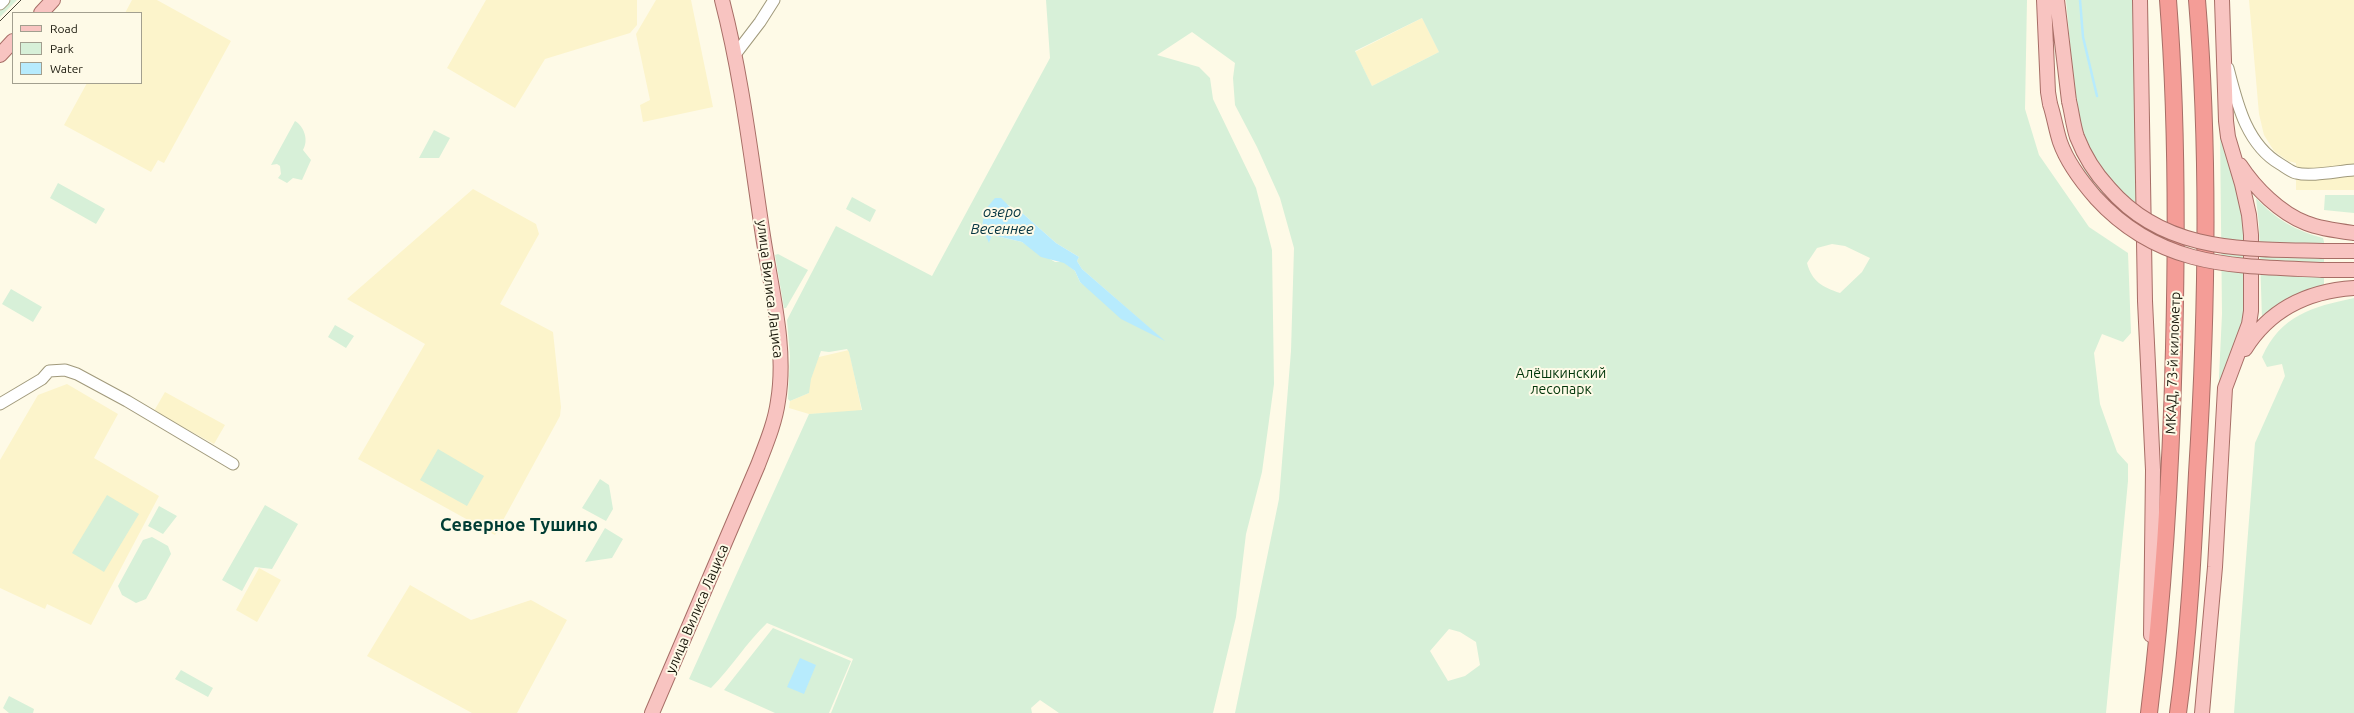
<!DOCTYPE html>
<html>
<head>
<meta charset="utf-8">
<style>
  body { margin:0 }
  #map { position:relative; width:2354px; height:713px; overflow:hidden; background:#fefae7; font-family:Ubuntu,sans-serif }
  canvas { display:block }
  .legend { position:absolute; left:12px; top:12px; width:130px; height:72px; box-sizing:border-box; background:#fefae7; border:1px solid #a29f8f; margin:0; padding:5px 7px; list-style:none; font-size:12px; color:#18160a }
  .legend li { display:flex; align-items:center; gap:8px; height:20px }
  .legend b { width:20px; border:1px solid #a29f8f }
</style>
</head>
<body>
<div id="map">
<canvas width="2354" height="713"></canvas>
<ul class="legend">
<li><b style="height:5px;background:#f8c4c1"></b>Road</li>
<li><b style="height:11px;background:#d7f0d8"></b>Park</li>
<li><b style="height:11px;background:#b7ebfd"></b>Water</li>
</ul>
</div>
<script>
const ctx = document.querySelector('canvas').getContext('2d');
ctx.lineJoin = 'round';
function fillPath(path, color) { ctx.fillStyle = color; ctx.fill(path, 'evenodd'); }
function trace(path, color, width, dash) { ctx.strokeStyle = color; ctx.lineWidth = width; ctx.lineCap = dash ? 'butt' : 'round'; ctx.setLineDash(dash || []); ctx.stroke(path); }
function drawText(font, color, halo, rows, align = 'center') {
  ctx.font = font + ' Ubuntu,sans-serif'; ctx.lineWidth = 4; ctx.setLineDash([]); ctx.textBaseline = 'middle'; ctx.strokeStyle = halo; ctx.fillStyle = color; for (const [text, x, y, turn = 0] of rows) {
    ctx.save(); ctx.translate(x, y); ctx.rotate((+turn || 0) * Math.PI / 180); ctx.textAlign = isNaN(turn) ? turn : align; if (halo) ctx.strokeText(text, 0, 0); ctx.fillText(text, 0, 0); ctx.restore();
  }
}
fillPath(new Path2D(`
  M132,0h25l74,41 -67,122 -6,-3 -7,12 -87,-47 23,-42h54v-70h-16z
  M486,0h151v25l-7,8 -85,26 -30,49 -68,-40z
  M656,0h35l22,107 -70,15 -3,-17 10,-5 -14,-66z
  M2249,0h105v190h-58v-27l-8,-2 -14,-10 -10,-16 -5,-21z
  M1422,18l17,34 -67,34 -17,-34z
  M473,189l63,35 3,10 -39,70 53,28 8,75 -1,9 -65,119 -137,-76 67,-115 -78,-45z
  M849,350l13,62 -53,2 -20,-6 1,-7 19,-8 -3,-33z
  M67,384l51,30 -24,44 65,38 -68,129 -44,-21 -2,5 -45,-21v-128l38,-65z
  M165,392l60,33 -11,19 -60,-33z
  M259,568l22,12 -24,42 -21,-12z
  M410,585l61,35 60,-20 36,20 -50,93h-45l-105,-57z`), '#fcf4cb');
fillPath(new Path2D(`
  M11,0h6l-17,17v-6z
  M1046,0h981l-2,109 14,46 50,72 39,26 3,80 -8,9 -21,-8 -8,19 6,51 17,48 11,12v17l-22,232h-871l44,-214 12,-148 3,-103 -14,-50 -23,-51 -22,-42 -2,-27 2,-15 -43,-31 -35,23 42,12 11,11 3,21 43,89 16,62 2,134 -12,88 -16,62 -10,83 -23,96h-154l-19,-13 -9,8 1,5h-201l22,-54 -86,-36c-21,20 -35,44 -56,65l-22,-9 120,-265 53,-4 -13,-58 -2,-3 -18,3 -8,-1 -10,28 -2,14 -19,8 -2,-2 2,-43 -3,-36 49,-94 96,50 118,-218zM1422,18l17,34 -67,34 -17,-35zM1006,204l14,7 36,32 23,14 -2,4 5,8 81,71 -83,-58 -5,-11 -11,-9h-9l-33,-20 -30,-7 -3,7 -7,-18 3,-5zM1832,244l13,2 25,12 -8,14 -22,21c-17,-6 -28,-11 -33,-30l10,-15zM1449,629l11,3 16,10 4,23 -15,11 -17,5 -18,-30z
  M2066,0h69l2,242 -51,-49 -9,-94h-2z
  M295,121c9,5 14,19 8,29l8,10 -9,20 -9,-2 -6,5 -9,-5 3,-4 -1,-8 -3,-2 -6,1z
  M434,130l16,8 -11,20h-20z
  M2220,131l23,79 4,80 -4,39 -21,46 -4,23 4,-84z
  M58,183l47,26 -9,15 -46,-26z
  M2325,195h29v18l-30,-3z
  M852,197l24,13 -6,12 -24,-13z
  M2256,198c21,22 38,32 67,40l1,4v44l-62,33 -3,-94z
  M778,254l30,16 -22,38h-2l-9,-53z
  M11,289l31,18 -9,15 -31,-18z
  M2354,298v415h-120l21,-270 30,-67 -3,-12 -15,3 -5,-10c19,-42 50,-50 92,-59z
  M335,325l19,11 -8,12 -18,-11z
  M438,449l46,27 -17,30 -47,-26z
  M600,479l9,6 4,24 -7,12 -24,-13z
  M107,495l32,19 -35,58 -32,-19z
  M265,505l33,19 -26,45 -17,-2 -13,24 -20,-11z
  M159,506l18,10 -14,18 -15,-8z
  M605,528l18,11 -11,19 -27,4z
  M152,537l16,9 3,8 -25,45 -10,4 -14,-8 -4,-9 25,-46z
  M773,628l78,33 -22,52h-54l-51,-23z
  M181,670l32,18 -5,9 -33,-18z
  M9,696l25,13 -1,4h-24l-6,-5z`), '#d7f0d8');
fillPath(new Path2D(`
  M995,198h6l10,10 9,3 36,32 23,14 -2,4 5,8 83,72 -44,-22 -41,-37 -5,-11 -11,-8 -23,-6 -19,-15 -30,-7 -3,8c-2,-5 -4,-8 -6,-11 -3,-5 2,-16 2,-22z
  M800,658l16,7 -12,29 -17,-7z`), '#b7ebfd');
trace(new Path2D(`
  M2080,0l3,37 14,59`), '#b7ebfd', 2.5);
const minor = new Path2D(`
  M0,4l4,-4
  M734,56l26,-34 14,-22
  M2228,68c9,35 18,76 52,96 5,3 11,8 16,9 15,4 42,-2 58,-3
  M0,404l42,-25 7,-8 16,-1 12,4 50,27 106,63`);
const major = new Path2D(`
  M2044,0l4,92 2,12
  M2057,0l12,101
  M2140,0l5,301 8,169 -2,165
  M41,13l12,-13
  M0,55l13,-14
  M2240,165c15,23 40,48 66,58 15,6 32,8 48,10
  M2323,251h31
  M2324,270h30
  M2245,349c25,-40 63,-58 109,-61
  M652,713l106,-248c8,-21 17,-42 20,-64 9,-54 -7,-112 -15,-165 -12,-79 -21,-159 -41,-236
  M2202,713l13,-146 10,-179 24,-64 2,-13v-76l-2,-20 -7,-31 -14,-47 -2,-16 -4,-121`);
const highway = new Path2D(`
  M2149,713c15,-121 22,-243 25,-365 3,-116 3,-233 -6,-348
  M2178,713c11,-79 15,-160 19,-240 10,-157 13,-316 0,-473`);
trace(minor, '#a0997b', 13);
trace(major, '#a76e66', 16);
trace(highway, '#a76e66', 18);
trace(minor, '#fff', 11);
trace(major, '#f8c4c1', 14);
trace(highway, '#f49d97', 16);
trace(new Path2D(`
  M0,21l21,-21`), '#494639', 1);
const majorBridge = new Path2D(`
  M2069,101c3,12 4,24 8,36 7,18 19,37 32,51 56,65 135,61 214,63
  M2050,104c4,12 6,26 10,38 7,20 22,40 36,56 65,71 140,68 228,72`);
trace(majorBridge, '#a76e66', 16, []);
trace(majorBridge, '#f8c4c1', 14);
drawText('14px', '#18160a', '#fefae7', [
  ["улица Вилиса Лациса",770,289,83],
  ["МКАД, 73-й километр",2173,363,-88],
  ["улица Вилиса Лациса",697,609,-67]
]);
drawText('14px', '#003509', '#fefae7', [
  ["Алёшкинский",1561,373],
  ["лесопарк",1561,389]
]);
drawText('italic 15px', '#063643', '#fefae7', [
  ["озеро",1002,212],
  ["Весеннее",1002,229]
]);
drawText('bold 18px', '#003d34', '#fefae7', [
  ["Северное Тушино",519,525]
]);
</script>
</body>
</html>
